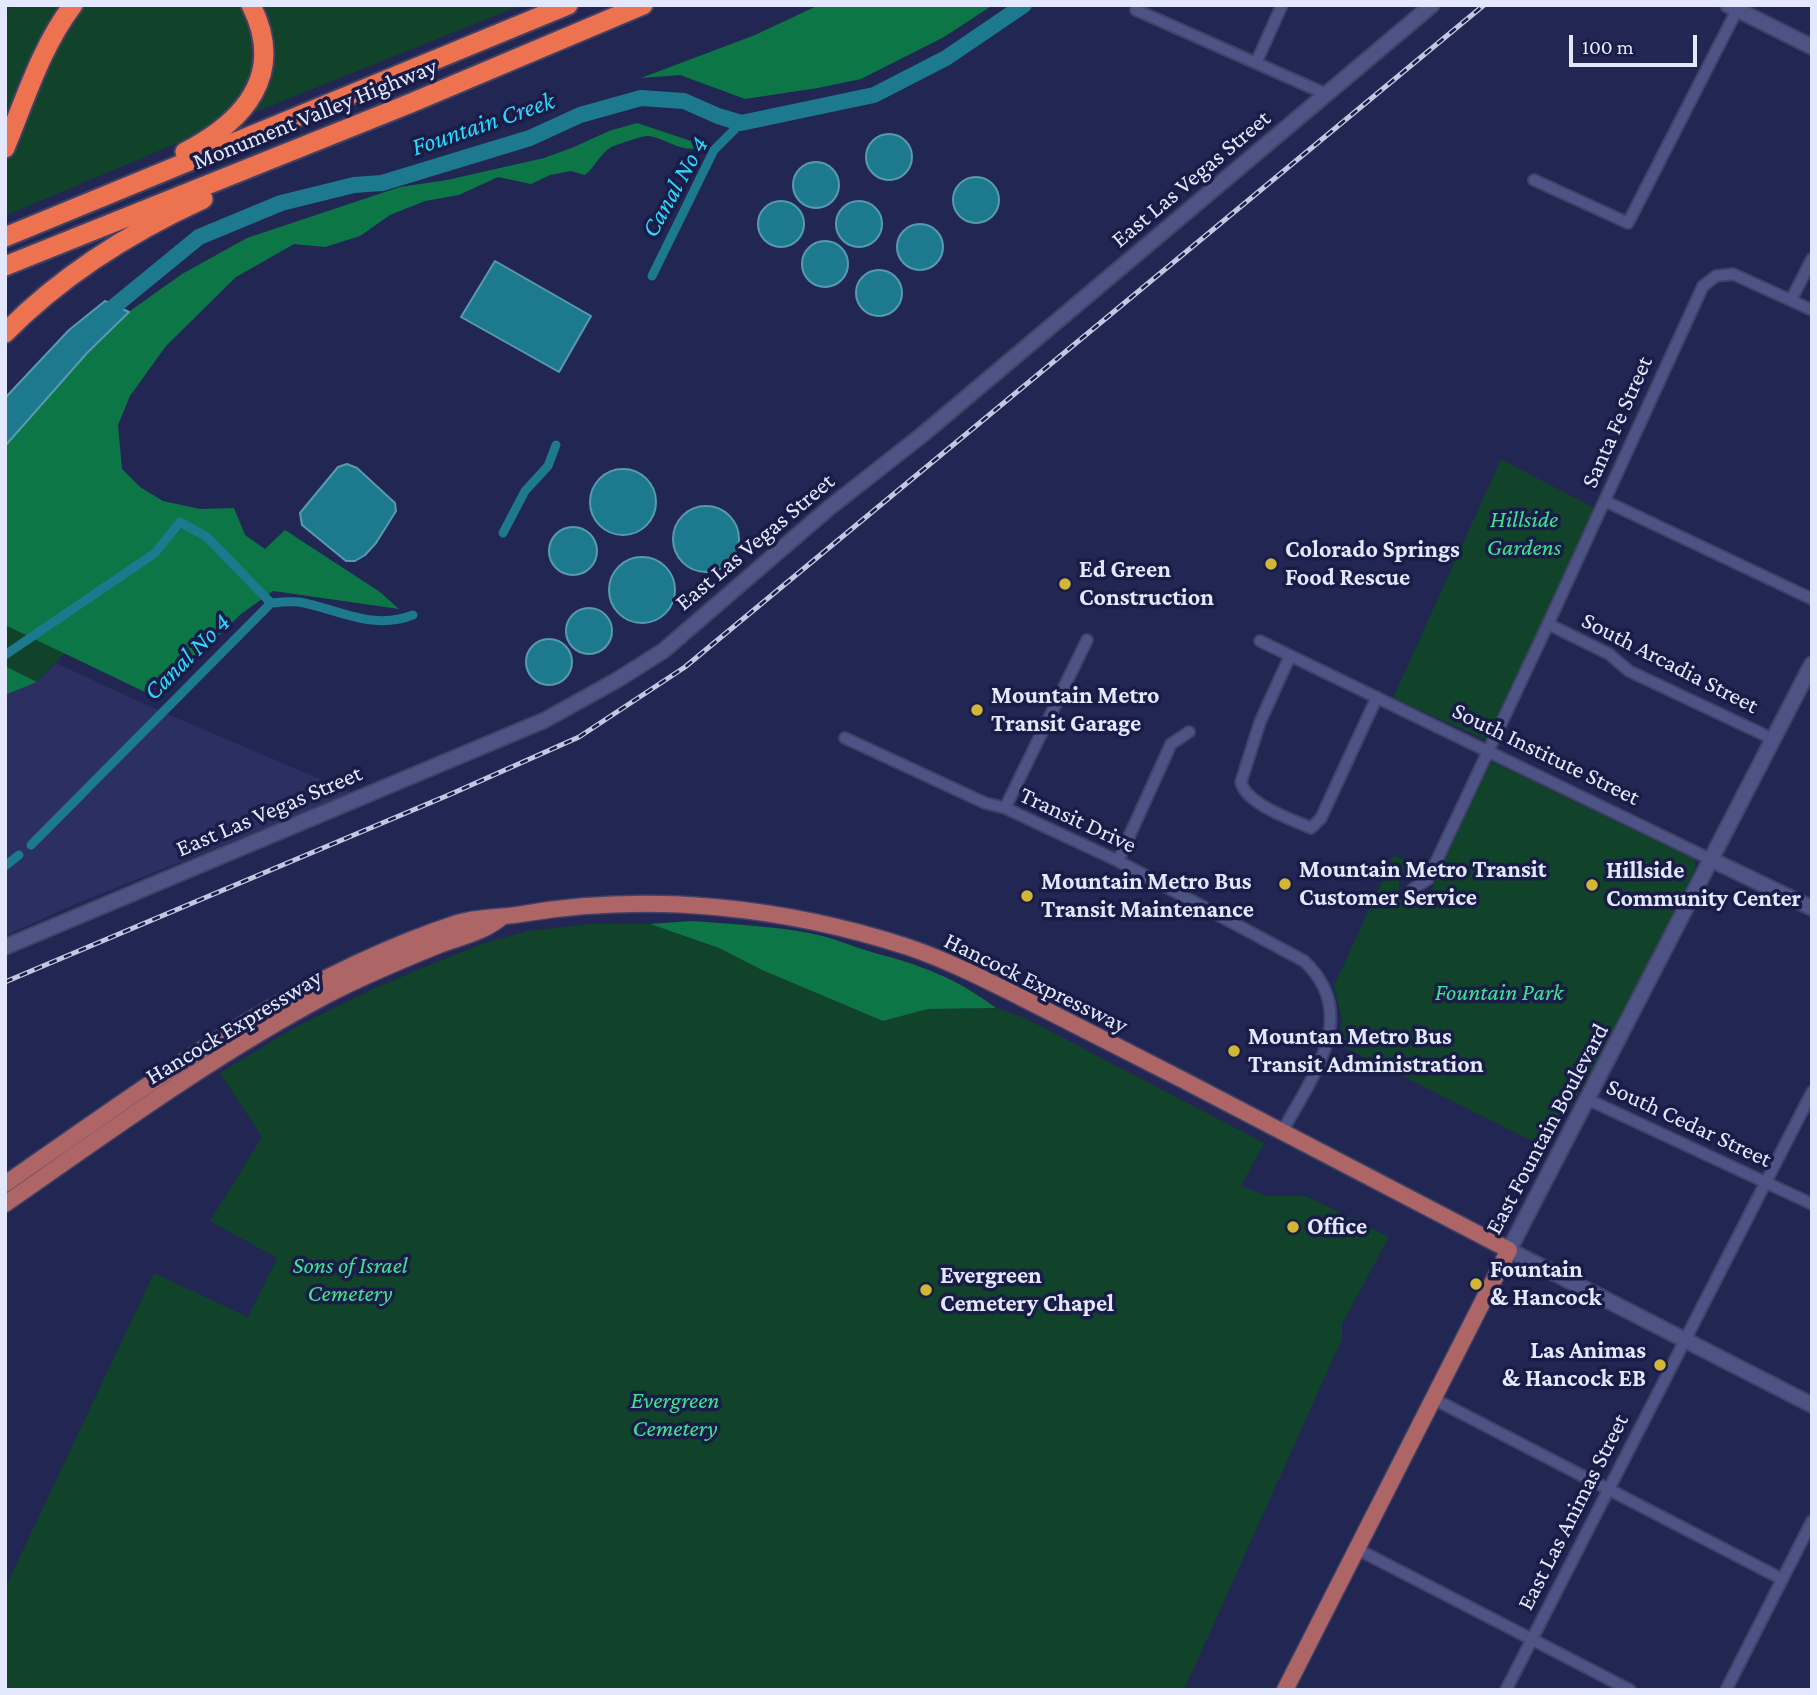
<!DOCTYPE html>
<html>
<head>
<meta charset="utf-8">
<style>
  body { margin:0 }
  #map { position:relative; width:1817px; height:1695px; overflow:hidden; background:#222652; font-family:"Crimson Pro",serif }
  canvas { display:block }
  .frame { position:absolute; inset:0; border:7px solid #e3e8ff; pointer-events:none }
  .scale { position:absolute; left:1569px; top:35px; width:128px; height:32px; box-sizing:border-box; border:4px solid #e3e8ff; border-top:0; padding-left:9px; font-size:21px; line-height:24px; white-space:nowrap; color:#e3e8ff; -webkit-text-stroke:5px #191c47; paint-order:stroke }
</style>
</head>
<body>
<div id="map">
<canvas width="1817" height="1695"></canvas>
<div class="frame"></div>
<div class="scale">100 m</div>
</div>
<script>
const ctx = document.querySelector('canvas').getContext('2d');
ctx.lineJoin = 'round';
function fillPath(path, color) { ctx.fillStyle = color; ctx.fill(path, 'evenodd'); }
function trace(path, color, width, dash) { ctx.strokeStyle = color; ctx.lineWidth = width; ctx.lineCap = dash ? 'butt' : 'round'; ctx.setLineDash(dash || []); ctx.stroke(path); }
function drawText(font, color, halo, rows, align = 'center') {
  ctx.font = font + ' "Crimson Pro",serif'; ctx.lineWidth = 7; ctx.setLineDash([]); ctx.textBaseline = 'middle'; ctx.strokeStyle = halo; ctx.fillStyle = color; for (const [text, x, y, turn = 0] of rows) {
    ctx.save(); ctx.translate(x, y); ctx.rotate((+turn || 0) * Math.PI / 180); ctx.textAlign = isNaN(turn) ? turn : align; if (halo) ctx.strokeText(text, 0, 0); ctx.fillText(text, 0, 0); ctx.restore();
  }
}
fillPath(new Path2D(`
  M56,663l95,44 202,86 -275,110 -73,33v-241l32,-13z`), '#2b2f62');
fillPath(new Path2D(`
  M11,5h511l-359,144 -158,67v-199z
  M1501,459l93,49 -106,233 -95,-43z
  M5,625l60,28 -28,29 -32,-16z
  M1491,763l6,1 197,95 2,9 -98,192 -52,88 -208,-104 4,-24 -8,-34 60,-131 31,14 -6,4 -13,-1c-8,8 -9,16 -5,26 9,8 15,8 26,2l61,-135z
  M591,924h59l69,24 43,22 121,51 45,-12 68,-1 29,10 239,125 -23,43 26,10h39l83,41 -47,87v15l-158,351h-1179v-102l149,-315 94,44 29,-59 -67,-37 52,-84 -42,-64 74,-45 83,-41 104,-43 47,-13z`), '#104329');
fillPath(new Path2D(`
  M819,5h174l-49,32 -83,42 -43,9 -73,11 -65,-24 -39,3 114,-43z
  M637,123l54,18 3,8c-19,0 -31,-12 -47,-13 -5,0 -32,9 -37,12 -10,6 -15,19 -25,27l-14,-4 -21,4 -19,9 -33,-7 -39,18 -34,6 -35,14 -30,21 -35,11 -31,-3 -58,33 -70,69 -36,50 -12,29 4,44 18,18 23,14 37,8 34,-1 11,27 20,14 20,-19 95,62 19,17 -126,-18 -32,23 -32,31 -64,47 -140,-67v-179l108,-123 69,-49 65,-36 153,-51 47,-7 97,-22 30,-11 35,-16z
  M5,666l32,16 -32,13z
  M692,921c39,3 79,5 117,12 23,4 44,14 66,20 48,13 81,25 121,55l-68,1 -45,12 -121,-51 -43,-22 -69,-24z`), '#0c7647');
const water = new Path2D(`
  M866 157a23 23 0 1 1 46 0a23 23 0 1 1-46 0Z
  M793 185a23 23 0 1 1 46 0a23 23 0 1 1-46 0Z
  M953 200a23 23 0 1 1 46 0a23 23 0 1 1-46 0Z
  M836 224a23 23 0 1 1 46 0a23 23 0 1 1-46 0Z
  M758 224a23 23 0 1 1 46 0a23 23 0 1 1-46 0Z
  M897 247a23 23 0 1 1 46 0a23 23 0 1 1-46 0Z
  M802 264a23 23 0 1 1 46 0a23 23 0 1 1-46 0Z
  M495,261l96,55 -32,56 -98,-55z
  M856 293a23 23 0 1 1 46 0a23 23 0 1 1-46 0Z
  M105,301l24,11 -42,41 -82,93v-48l64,-68z
  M347,464l10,4 38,35 1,8 -20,32 -11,12 -10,6h-9l-44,-36 -2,-12 38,-46z
  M590 502a33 33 0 1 1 66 0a33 33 0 1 1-66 0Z
  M673 539a33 33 0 1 1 66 0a33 33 0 1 1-66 0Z
  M549 551a24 24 0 1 1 48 0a24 24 0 1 1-48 0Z
  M609 590a33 33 0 1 1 66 0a33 33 0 1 1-66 0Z
  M566 631a23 23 0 1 1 46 0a23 23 0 1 1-46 0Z
  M526 662a23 23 0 1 1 46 0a23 23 0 1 1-46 0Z`);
fillPath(water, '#1d798d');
trace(water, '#589aaf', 2);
trace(new Path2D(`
  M652,276l62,-126 27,-27
  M503,533l22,-42 23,-25 8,-21
  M5,655l150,-102 25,-31 27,15 64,66
  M31,845l240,-242c9,-1 19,-2 28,-1 40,7 73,29 114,13
  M5,866l14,-11`), '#1d798d', 9);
trace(new Path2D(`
  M100,318l99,-81 82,-34 73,-18 28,-2 148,-45 50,-23 61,-17 43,3 34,15 23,7 133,-28 72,-37 78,-53`), '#1d798d', 16);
const street = new Path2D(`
  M1136,10l190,84
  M1256,63l26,-58
  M1534,180l94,43 109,-213
  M1791,300l21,-41
  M1605,501l207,98
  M1548,624l61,30 20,17 144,68
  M1260,641l452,219
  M1290,656l-30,66 -19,60c5,22 50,37 70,46l10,-10 56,-121
  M845,738l140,65 20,5 113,53 186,100c58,54 7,117 -22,171
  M1005,808l82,-168
  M1118,861l53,-117 18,-12
  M1413,889l15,-10 120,-255 155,-338 13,-10 17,-2 79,36
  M1587,1099l225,105
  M1434,1399l348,180
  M1357,1549l273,141
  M1506,1690l306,-598
  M1726,1690l86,-169`);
const secondary = new Path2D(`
  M1728,5l84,42
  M1812,664l-303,586 303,155
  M1712,860l100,48
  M5,947l540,-227 72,-40 46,-29 166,-143 93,-73 510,-430`);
const primary = new Path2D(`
  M5,1184c143,-99 285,-206 452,-261 22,-7 43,-5 65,-9 129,-22 263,-7 386,33 47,16 92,40 136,62 47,24 94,48 141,72 108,57 216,112 324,169l-224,440
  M5,1204c105,-73 209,-149 322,-209 36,-19 75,-35 112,-50 22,-8 45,-13 63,-28`);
const highway = new Path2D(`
  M5,148c20,-48 36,-101 68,-143
  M185,152c60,-31 101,-78 66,-147
  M5,237l563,-232
  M5,266l406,-163 232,-98
  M5,333c56,-57 126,-101 198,-134`);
trace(street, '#404166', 14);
trace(secondary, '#404166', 18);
trace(primary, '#404166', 19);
trace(highway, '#404166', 23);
trace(street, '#4d5485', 10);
trace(secondary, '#4d5485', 14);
trace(primary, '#ad6665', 16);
trace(highway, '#ed724f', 19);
const rail = new Path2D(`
  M5,982l446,-188 128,-57 106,-70 799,-662`);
trace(rail, '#c3c8e2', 5);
trace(rail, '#191c47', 2.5, [8]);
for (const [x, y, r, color] of [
  [1271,564,7,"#d2b736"],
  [1065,584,7,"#d2b736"],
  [977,710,7,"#d2b736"],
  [1285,884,7,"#d2b736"],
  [1592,885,7,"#d2b736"],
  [1027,896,7,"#d2b736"],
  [1234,1051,7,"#d2b736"],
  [1293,1227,7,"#d2b736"],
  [1476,1284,7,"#d2b736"],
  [926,1290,7,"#d2b736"],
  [1660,1365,7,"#d2b736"]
]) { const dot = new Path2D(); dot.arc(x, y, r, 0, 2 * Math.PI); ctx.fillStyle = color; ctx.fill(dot); trace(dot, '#191c47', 2.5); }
drawText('24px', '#e3e8ff', '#191c47', [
  ["Monument Valley Highway",315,114,-22],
  ["East Las Vegas Street",1191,179,-40],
  ["Santa Fe Street",1617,422,-66],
  ["East Las Vegas Street",755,542,-40],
  ["South Arcadia Street",1670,663,27],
  ["South Institute Street",1546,754,26],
  ["East Las Vegas Street",269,811,-23],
  ["Transit Drive",1078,820,25],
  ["Hancock Expressway",1036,983,26],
  ["Hancock Expressway",234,1027,-31],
  ["South Cedar Street",1689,1123,25],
  ["East Fountain Boulevard",1547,1129,-62],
  ["East Las Animas Street",1573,1512,-63]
]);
drawText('italic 24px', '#40e292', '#191c47', [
  ["Hillside",1524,520],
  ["Gardens",1524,548],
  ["Fountain Park",1499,993],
  ["Sons of Israel",350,1266],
  ["Cemetery",350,1294],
  ["Evergreen",675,1401],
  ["Cemetery",675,1429]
]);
drawText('bold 24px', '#e3e8ff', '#191c47', [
  ["Colorado Springs",1285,550],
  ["Food Rescue",1285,578],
  ["Ed Green",1079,570],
  ["Construction",1079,598],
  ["Mountain Metro",991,696],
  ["Transit Garage",991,724],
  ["Mountain Metro Transit",1299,870],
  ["Customer Service",1299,898],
  ["Hillside",1606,871],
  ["Community Center",1606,899],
  ["Mountain Metro Bus",1041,882],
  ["Transit Maintenance",1041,910],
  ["Mountan Metro Bus",1248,1037],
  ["Transit Administration",1248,1065],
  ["Office",1307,1227],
  ["Fountain",1490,1270],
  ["& Hancock",1490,1298],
  ["Evergreen",940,1276],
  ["Cemetery Chapel",940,1304],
  ["Las Animas",1646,1351,"right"],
  ["& Hancock EB",1646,1379,"right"]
], 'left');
drawText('italic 26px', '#29d9fe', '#191c47', [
  ["Fountain Creek",483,124,-19],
  ["Canal No 4",675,187,-61],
  ["Canal No 4",187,657,-45]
]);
</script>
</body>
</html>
